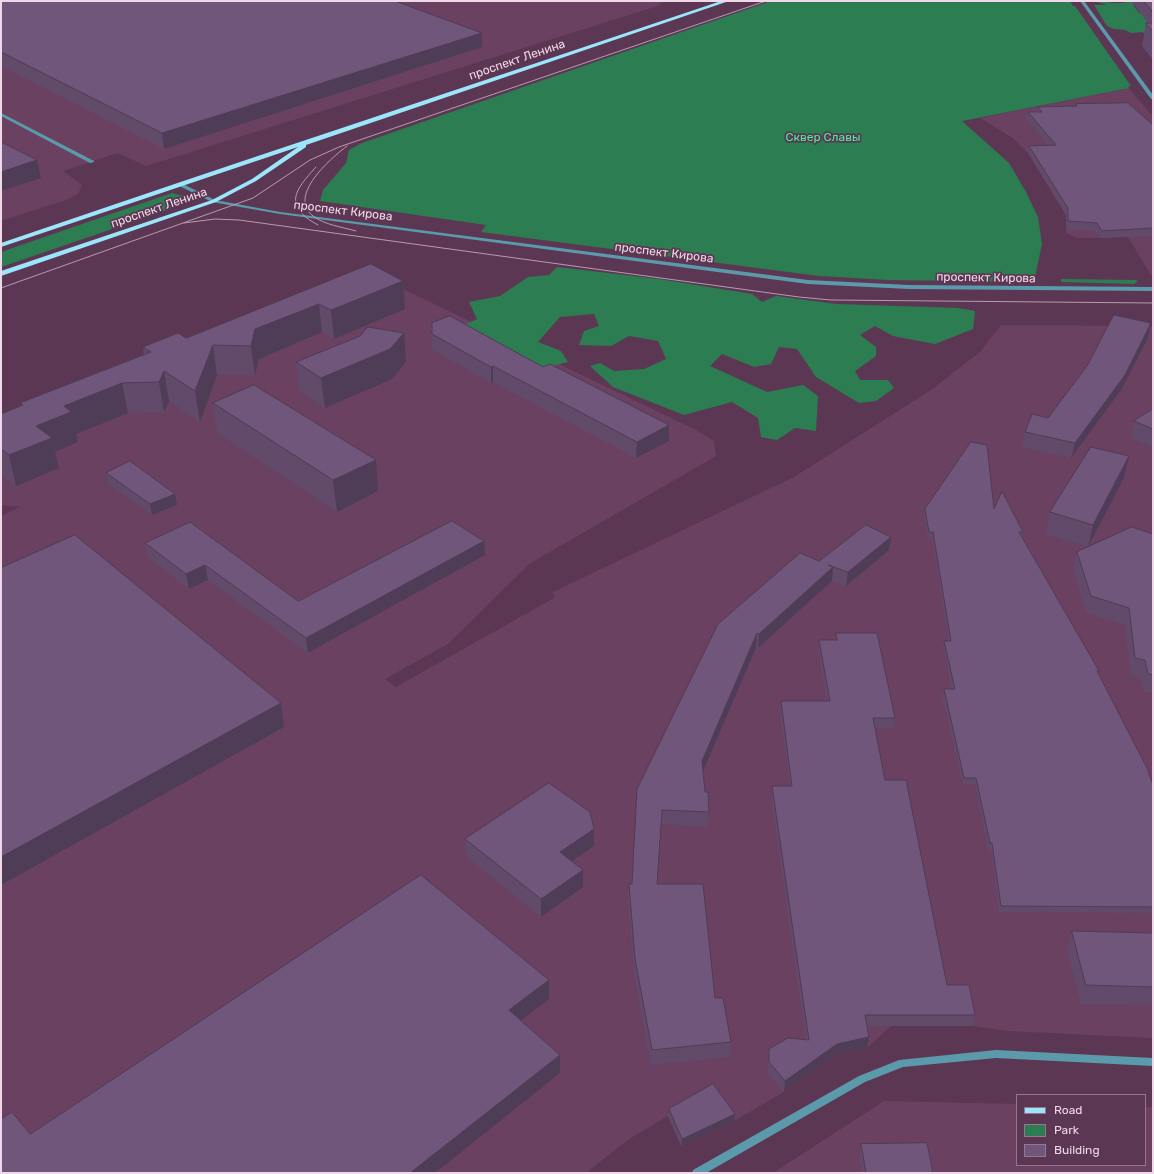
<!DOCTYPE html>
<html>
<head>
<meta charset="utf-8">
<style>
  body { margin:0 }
  #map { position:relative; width:1154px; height:1174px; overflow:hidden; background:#5c3753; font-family:Rubik,sans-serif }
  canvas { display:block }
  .frame { position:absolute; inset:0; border:2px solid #efd8e8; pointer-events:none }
  .legend { position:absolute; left:1016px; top:1094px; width:130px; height:72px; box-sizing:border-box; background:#5c3753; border:1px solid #97778f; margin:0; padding:5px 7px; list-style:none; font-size:12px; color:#efd8e8 }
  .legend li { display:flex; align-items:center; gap:8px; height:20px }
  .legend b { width:20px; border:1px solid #97778f }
</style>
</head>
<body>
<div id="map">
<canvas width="1154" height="1174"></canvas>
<div class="frame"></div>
<ul class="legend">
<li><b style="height:5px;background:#9be6fa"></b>Road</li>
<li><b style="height:11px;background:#2d7d52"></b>Park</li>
<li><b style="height:11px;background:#71567b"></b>Building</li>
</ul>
</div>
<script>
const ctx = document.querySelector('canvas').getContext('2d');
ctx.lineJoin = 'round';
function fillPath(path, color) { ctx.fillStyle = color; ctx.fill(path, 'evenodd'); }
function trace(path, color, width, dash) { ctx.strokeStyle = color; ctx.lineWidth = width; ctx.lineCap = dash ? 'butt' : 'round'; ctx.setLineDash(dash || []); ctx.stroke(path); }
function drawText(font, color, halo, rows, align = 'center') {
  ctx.font = font + ' Rubik,sans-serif'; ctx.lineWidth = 3.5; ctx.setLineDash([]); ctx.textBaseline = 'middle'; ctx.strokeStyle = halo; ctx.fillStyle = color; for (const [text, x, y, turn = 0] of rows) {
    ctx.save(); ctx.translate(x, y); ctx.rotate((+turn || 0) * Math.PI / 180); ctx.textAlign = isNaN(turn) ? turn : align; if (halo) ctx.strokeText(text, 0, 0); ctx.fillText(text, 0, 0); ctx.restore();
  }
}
fillPath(new Path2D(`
  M1,1h664l-7,3 3,1 -505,158 -10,3 -28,-13 -55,18 19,14 -4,9 -12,6 -65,21z
  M1129,88l24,29v158h-2l-23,-38 -51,1 -11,-5v-18l-38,-62 -15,-15 -33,-20z
  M374,275l320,154 20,12 2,15 -187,108 -81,80 -63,35 11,8 158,-89 -1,-6 241,-115 137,-87 49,-38 21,-27 152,1v712l-145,-7 -35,-5h-82l-24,22 -32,7 -51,37 -50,29 -53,25 -13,-30 -39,23 -43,34h-585v-657l19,-9 -19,-2v-85z
  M884,1101l133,3v61h128v-58h8v66h-380z`), '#6b4161');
fillPath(new Path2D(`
  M771,1h299l3,5h2l56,80h-3l1,2 -167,33 47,42 17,29 9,19 3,6 4,27 -8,38 -146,-2 -69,-4 -338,-44 5,-7 -166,-24 3,-11 23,-27 3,-13 13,-7z
  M1094,1c8,0 16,2 23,2 9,0 16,-3 25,1l-9,1 6,8 7,1 7,8 -4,15 -7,-5 -11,1 -6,-3 -11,-1 -7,-3 -13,-21h13z
  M172,193l12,3 4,5 -29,12 -158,54v-15z
  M557,267l102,12 93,15 10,8 14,-6 60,8 122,4 17,3 -2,18 -38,15 -42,-8 -18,-10 -15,9 16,12v9l-21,15 5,9h28l6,8 -18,13 -17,2 -43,-26 -19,-28 -18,-2 -8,17 -17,3 -32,-13 -12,12 57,26 36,-7 15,11 -2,35 -21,-3 -18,12 -16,-3 -3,-19 -26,-16 -48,13 -71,-28 -23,-21 10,-3 14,8 30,-2 22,-10 -8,-18 -29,-5 -18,10 -32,-1 5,-14 15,-5 -5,-12 -34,3 -22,25 23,9 7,11 -33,8 -88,-31 -17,-10 11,-7 21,4 15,-7 -8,-17 31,-6 28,-19 21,-2z
  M1061,279l74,1 3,1 -4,3 -73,-2z`), '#2d7d52');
fillPath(new Path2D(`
  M1080,1h4l69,94v4h-2z
  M1,113l93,48v1l-4,1 -89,-47z
  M177,183h4l34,17 65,12 528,68 101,5 244,2v4l-244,-2 -101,-5 -528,-70 -68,-12 -35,-17z
  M996,1050l157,8v8l-157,-8 -93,9 -38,15 -159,91h-14l1,-3 166,-94 40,-16z`), '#5b9aab');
fillPath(new Path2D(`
  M721,1h8l-423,144v2l-50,34 -40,21 -215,74v-5l211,-71 40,-21 46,-32 -297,100v-4c239,-82 480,-161 720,-242z`), '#9be6fa');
trace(new Path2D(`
  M347,146c-16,12 -60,50 -34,70 12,9 29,11 43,15
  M316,167c-22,24 -33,39 2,58
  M184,223l31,-4 24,1 560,77 32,3 322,3
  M1,288l252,-90 57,-38 29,-13 427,-146`), '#b79bb0', 1);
fillPath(new Path2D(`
  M1,1l481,32v14l-318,102 -163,-83z
  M1131,1h22v59l-11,-14 4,-23h2z
  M1076,104l77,21v114l-2,-3 -50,2 -6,-7 -28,-2 -1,-14 -38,-62 1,-7h20l-23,-27 2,-7h10v-5l37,-1z
  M403,281l2,28 -71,30 -12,-7 -63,27 -4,16h-38l-17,47 -31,-21 -5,11 -36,1 -52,21 2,8 -23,10 4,16 -43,18 -15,-12v-60l20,-8 -1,-3 124,-49 -1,-7 43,-9z
  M404,333l2,29 -14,17 -67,29 -26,-17 -3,-29z
  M432,334l111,33 126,58v16l-33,17 -143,-76 -2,1 -59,-34z
  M1148,338l-27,52 -50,68 -49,-11 3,-15 23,-14z
  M213,403l163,57 2,31 -41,21 -120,-79z
  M1153,409v38l-22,-9 3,-17z
  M106,473l71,32 -25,10 -44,-31z
  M1124,478l-35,69 64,-13v159l-9,-1 -4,-14 -9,-2 -6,-51 -38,-12 -14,-44 4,-17 11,-5 -42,-13 4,-22z
  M925,509h69l29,23 -1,5 77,134 -1,3 55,111v128l-154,-1 -8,-63h-3l-13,-65h-12l-21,-89 2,-6h8l-9,-42 1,-6h5l-17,-104h-4l-4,-22z
  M190,522l108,79 186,-60 1,14 -154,85 -23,13 -100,-73 -19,9 -41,-32 -3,-14z
  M889,550l-43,36 -14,-5 -74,67h-2l-53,123 2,21 4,20 -1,15 -47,-3 -4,60 58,114 16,44 -1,15 -79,8 -17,-91 -6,-75 1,-15h3l86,-260 101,-63z
  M836,633l59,85 -1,10h-19l10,52 62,205 28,30 -2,11h-106l2,11 -2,11 -32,7 -51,37 -16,-19v-13l1,-11 37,-9 -35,-243 1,-11h18l-10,-75 1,-10h46l-9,-51 1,-10h16z
  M465,839l129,7 -22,15 11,26 -42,30 -75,-61z
  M1072,931l81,2v72l-72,-1 -14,-54z
  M669,1109l66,5 -1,7 -53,25 -13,-30z
  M861,1144l72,29h-71l-3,-17z`), '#614a6a');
fillPath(new Path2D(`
  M482,33v14l-318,102 -2,-16z
  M37,160l4,18 -40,13v-19z
  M403,281l2,28 -71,30 -3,-29z
  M319,304l3,28 -63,27 -4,16 -4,-29 4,-17z
  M1151,323l-3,15 -27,52 -50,68 4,-15z
  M404,333l2,29 -14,17 -67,29 -4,-30z
  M213,345l4,30 -17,47 -5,-31z
  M493,366v16l-2,1v-16z
  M164,371l5,30 -5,11 -5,-30z
  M122,383l6,30 -52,21 2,8 -23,10 4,16 -43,18 -7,-31 27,-29 28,-20z
  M669,425v16l-33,17 1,-16z
  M1129,456l-5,22 -36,69 5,-22z
  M376,460l2,31 -41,21 -4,-32z
  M175,494l2,11 -25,10 -2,-11z
  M891,537l-2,13 -43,36 2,-14z
  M484,541l1,14 -154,85 -23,13 -2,-15 24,-13z
  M205,565l3,15 -19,9 -3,-15z
  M833,567l-1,14 -74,67 1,-14z
  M757,633l-1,15 -55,128 1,-15z
  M281,703l3,24 -283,158v-28z
  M594,829v17l-34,23v-17z
  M583,870v17l-42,30v-18z
  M549,980v19l-39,30 -1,-19z
  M869,1037l-2,11 -32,7 -51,37 1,-11 52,-37z
  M560,1055v18l-125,100h-25z
  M735,1114l-1,7 -53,25 1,-7z`), '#4f3c56');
const building = new Path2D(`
  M1,1h394l87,32 -320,100 -161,-81z
  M1144,1h9v11z
  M1146,23h7v8z
  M1128,103l25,22v103l-51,3 -5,-8 -29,-2v-13l-39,-62 27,-1 -28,-33h14l-4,-5 39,-1 -1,-2z
  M1,142l36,18 -36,12z
  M371,264l32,17 -72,29 -12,-6 -64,25 -4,17 -38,-1 -18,46 -31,-20 -5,11 -37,1 -58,23 7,6 -35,14 16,12 -43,17 -8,-6v-35l22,-9 -3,-2 131,-51 -8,-5 35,-14 8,5z
  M1114,315l37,8 -26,52 -50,68 -50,-11 7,-18 16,4 39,-52z
  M450,316l93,51 7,-3 119,61 -32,17 -144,-76 -2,1 -59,-33v-11z
  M368,327l36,6 -14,16 -69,29 -25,-16 64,-26z
  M254,385l122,75 -43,20 -120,-77z
  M1153,409v20l-19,-8z
  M971,442l16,3 7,64 8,-18 21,41h-4l80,139h-2l50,97 6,17v122l-152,-1 -9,-63h-2l-14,-65h-12l-20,-89h11l-11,-48h7l-18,-109h-4l-4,-23z
  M1091,447l38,9 -36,69 -43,-13z
  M130,461l45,33 -25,10 -44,-31z
  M452,521l32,20 -154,84 -24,13 -101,-73 -19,9 -41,-31 45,-21 108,79z
  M866,525l25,12 -43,35 -20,-7 5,2 -74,67 -2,-1 -55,128 3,31h3l1,20 -47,-2 -5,74h46l12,114h8l8,44 -79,8 -17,-91 -6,-75h3l5,-95 81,-165 82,-71 19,8z
  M1132,527l21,7v141l-5,-1 -3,-14 -10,-2 -6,-50 -38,-12 -14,-44z
  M75,535l206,168 -280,154v-289z
  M836,633h41l18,85h-22l12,62h21l41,205h22l6,30h-110l4,22 -32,7 -52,37 -16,-19v-13l19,-11 21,2 -37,-254h20l-11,-85h49l-11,-61h18z
  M549,783l41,29 4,17 -34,23 23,18 -42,29 -76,-60z
  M421,875l128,105 -40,30 51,45 -150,118h-409v-54l11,-7 18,22z
  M1072,931l81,2v54l-67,-2z
  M713,1084l22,30 -53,25 -13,-30z
  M927,1143l6,30h-67l-5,-29z`);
fillPath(building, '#71567b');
trace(building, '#4f3c56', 1);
drawText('12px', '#efd8e8', '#5c3753', [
  ["проспект Ленина",517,60,-19],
  ["проспект Ленина",159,208,-19],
  ["проспект Кирова",343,211,7],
  ["проспект Кирова",664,253,7],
  ["проспект Кирова",986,278,1]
]);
drawText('12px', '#47f39c', '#5c3753', [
  ["Сквер Славы",823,138]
]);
</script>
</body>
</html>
